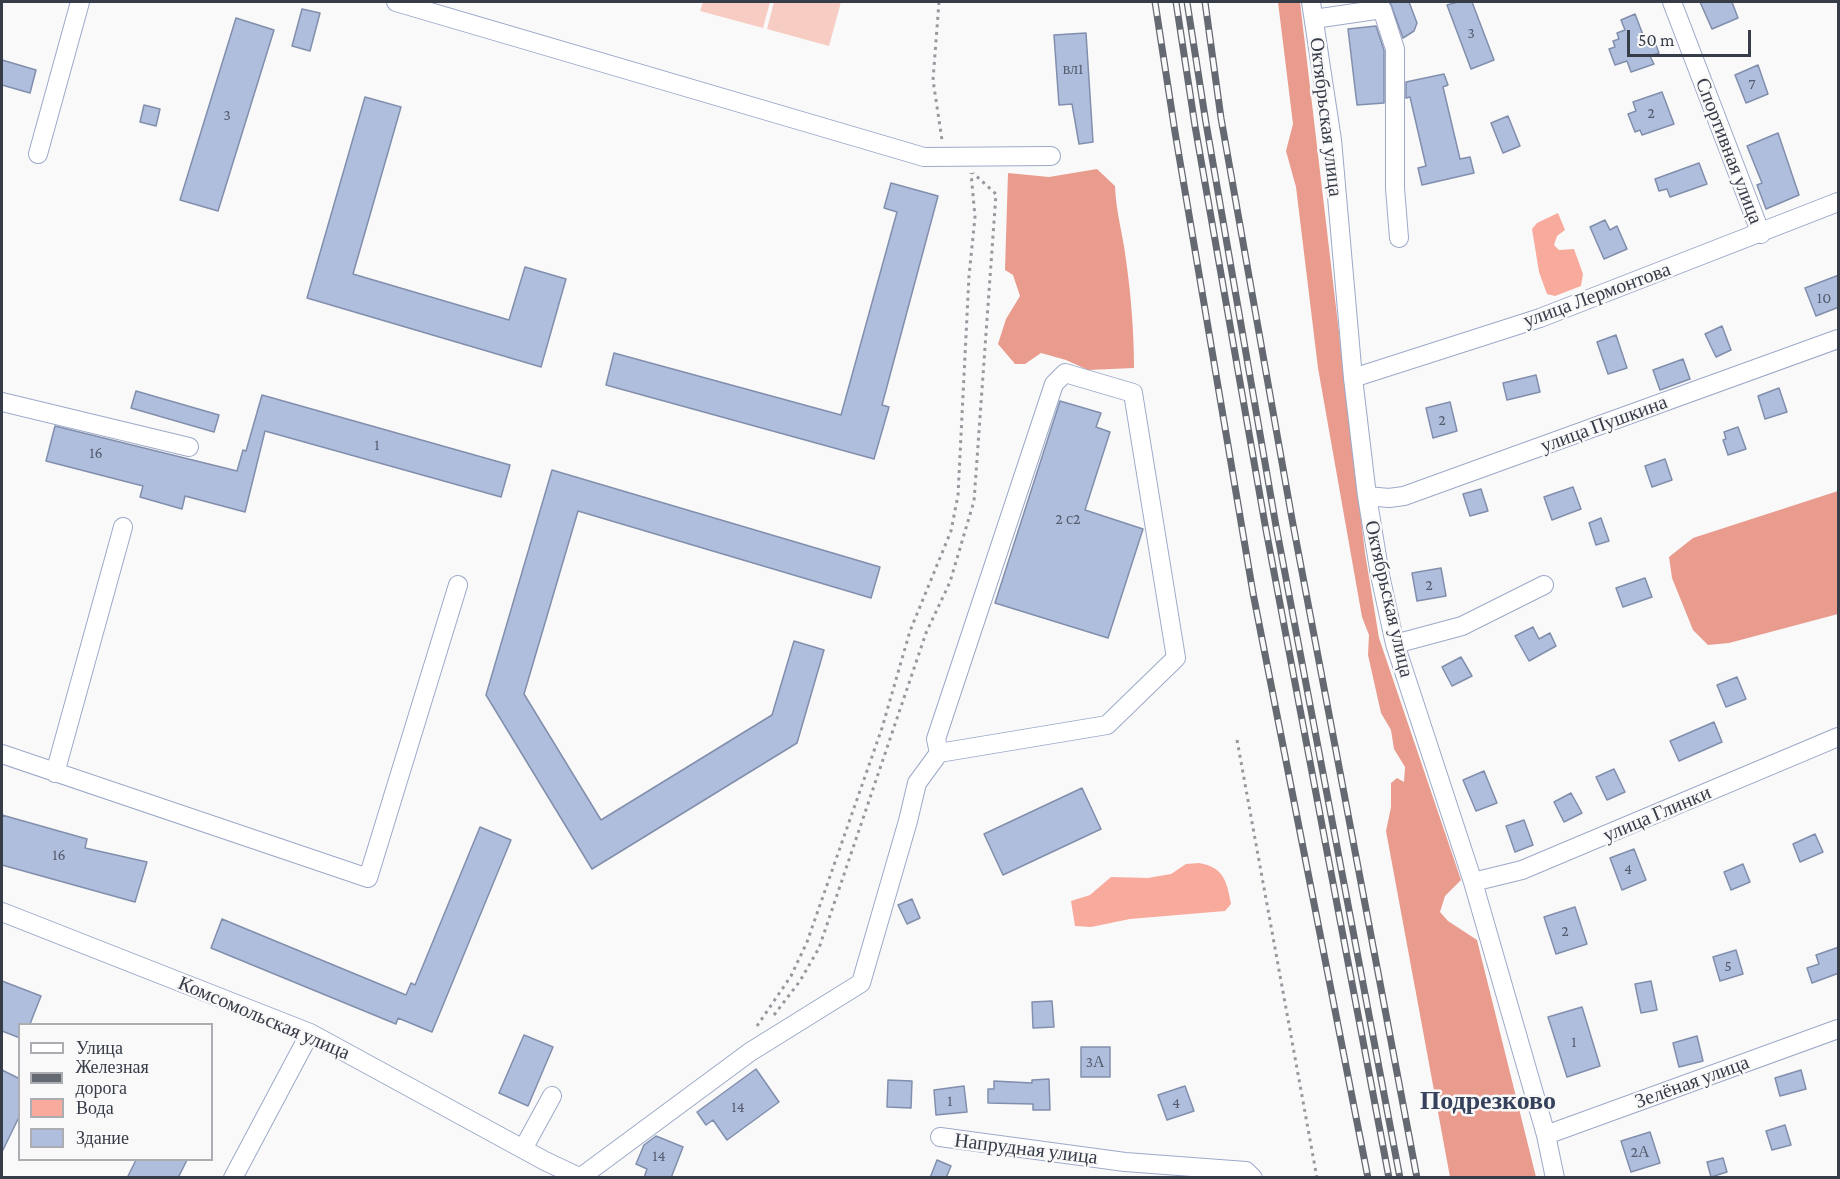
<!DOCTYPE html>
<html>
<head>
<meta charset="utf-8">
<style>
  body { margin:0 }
  #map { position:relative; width:1840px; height:1179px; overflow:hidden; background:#f9f9f9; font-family:"Crimson Pro",serif }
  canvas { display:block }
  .frame { position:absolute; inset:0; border:3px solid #373c49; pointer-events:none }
  .legend { position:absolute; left:18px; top:1023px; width:195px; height:138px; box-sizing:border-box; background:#f9f9f9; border:2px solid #abadb3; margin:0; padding:8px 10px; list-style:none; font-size:18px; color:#373c49 }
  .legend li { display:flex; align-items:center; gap:12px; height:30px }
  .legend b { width:30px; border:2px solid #abadb3 }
  .scale { position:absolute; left:1627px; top:30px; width:124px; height:27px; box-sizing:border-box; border:3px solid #373c49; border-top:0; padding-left:8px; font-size:18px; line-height:21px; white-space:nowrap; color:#373c49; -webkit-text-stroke:4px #f9f9f9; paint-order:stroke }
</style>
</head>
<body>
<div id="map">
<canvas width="1840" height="1179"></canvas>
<div class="frame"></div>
<ul class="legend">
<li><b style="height:8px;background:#fff"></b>Улица</li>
<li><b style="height:8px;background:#656972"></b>Железная дорога</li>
<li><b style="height:16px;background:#f8aa9c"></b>Вода</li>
<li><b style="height:16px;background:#b0bede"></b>Здание</li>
</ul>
<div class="scale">50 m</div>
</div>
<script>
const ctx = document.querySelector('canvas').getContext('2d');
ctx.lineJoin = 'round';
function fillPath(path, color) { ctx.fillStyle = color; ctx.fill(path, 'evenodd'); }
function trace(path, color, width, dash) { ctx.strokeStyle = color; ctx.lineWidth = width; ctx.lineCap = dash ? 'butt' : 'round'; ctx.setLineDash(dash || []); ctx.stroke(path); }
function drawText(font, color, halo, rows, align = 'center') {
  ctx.font = font + ' "Crimson Pro",serif'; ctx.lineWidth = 5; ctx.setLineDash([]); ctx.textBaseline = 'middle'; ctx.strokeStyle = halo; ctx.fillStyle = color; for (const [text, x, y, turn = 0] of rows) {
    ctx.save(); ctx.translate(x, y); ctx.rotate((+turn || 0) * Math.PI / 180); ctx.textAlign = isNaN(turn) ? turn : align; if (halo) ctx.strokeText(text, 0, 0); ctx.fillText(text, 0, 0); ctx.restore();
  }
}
fillPath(new Path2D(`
  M703,2h67l-7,26 -63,-17z
  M774,2h67l-12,44 -62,-17z`), '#f7ccc3');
fillPath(new Path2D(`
  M1278,2h22l65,551 14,85 82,242 -16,16 -5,16 8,9 29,19 59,237h-86l-64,-346 5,-24v-24l6,-5 7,4 1,-15 -11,-18 -3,-19 -10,-17 -13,-58 1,-20 -7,-18 -44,-249 -22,-181 -10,-36 7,-27z
  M1097,169l18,17c1,27 8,48 11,74 5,35 8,72 8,108l-46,2 -22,-10 -25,-7 -16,11h-10l-17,-20 8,-25 14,-23 -7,-21 -8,-5 3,-97 41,4z
  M1838,491v123l-109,29 -21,2 -15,-15 -21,-52 -3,-21 24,-19z`), '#e99c8e');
fillPath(new Path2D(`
  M1558,213l7,17 -8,6 -3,9 5,5 15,-1 9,25 -2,12 -26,10 -8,-2 -8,-22 -7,-43 5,-6z
  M1199,863c25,4 28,19 32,41l-6,7 -95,8 -39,8 -16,-1 -4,-25 19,-6 21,-18 37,1 23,-4 15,-10z`), '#f8aa9c');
const building = new Path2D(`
  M1390,2h19l8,21 -3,8 -11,7z
  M1458,2h14l22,58 -23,9 -24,-64z
  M1700,2h32l6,16 -26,11z
  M302,9l18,4 -10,38 -18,-5z
  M1635,14l10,26 8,-3 6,16 -9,3 4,8 -23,8 -4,-11 -12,4 -6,-16 6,-2 -2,-6 6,-2 -2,-6 8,-3 -4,-10z
  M236,18l38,12 -56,181 -38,-11z
  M1376,26l8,24v53l-27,2 -9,-76z
  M1086,33l7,109 -14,2 -7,-40 -13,1 -5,-70z
  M2,60l34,10 -6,23 -28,-8z
  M1758,65l10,29 -22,9 -11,-28z
  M1444,74l4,11 -5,2 17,72 10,-2 4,16 -52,12 -4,-17 8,-2 -16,-69 -4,1v-16z
  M1662,92l12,32 -32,11 -2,-5 -5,2 -7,-18 8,-3 -3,-9z
  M365,97l36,10 -48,167 156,46 16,-53 41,12 -25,88 -234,-69z
  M144,105l16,4 -4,17 -16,-4z
  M1508,116l12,30 -17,7 -12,-30z
  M1778,133l21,62 -33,14 -9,-24 5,-2 -15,-37z
  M1699,163l8,21 -37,13 -3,-8 -8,2 -4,-12z
  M891,183l47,13 -56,209 7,2 -15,52 -268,-74 8,-32 227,62 56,-203 -13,-4z
  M1605,220l5,10 7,-4 10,23 -23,10 -14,-32z
  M1839,275v32l-23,9 -11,-28z
  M1722,326l9,24 -15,7 -11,-23z
  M1616,335l11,33 -19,6 -11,-32z
  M1683,359l7,20 -30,11 -7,-20z
  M1536,375l4,17 -33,8 -4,-17z
  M1779,388l8,24 -22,7 -7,-23z
  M136,391l83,24 -5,17 -83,-24z
  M262,395l248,70 -9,32 -236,-66 -20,81 -60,-16 -3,13 -42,-12 3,-11 -97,-25 9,-35 182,45 6,-21 3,1z
  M1060,401l41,12 -5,14 14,5 -25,78 58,19 -35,109 -113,-35z
  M1450,402l7,29 -24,7 -7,-30z
  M1738,427l8,22 -18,6 -5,-15 3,-1 -2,-7z
  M1665,459l7,21 -20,7 -7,-21z
  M552,470l328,97 -9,31 -293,-87 -54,183 77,126 171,-105 22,-74 30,9 -27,93 -205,126 -106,-174z
  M1573,487l8,22 -29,11 -8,-23z
  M1481,489l7,22 -18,5 -7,-22z
  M1601,518l8,23 -13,4 -7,-22z
  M1441,568l5,28 -29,5 -5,-28z
  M1645,578l7,19 -29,10 -7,-19z
  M1533,627l6,12 11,-6 6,13 -27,15 -14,-25z
  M1461,657l11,19 -20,10 -10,-19z
  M1737,677l9,22 -20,8 -9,-22z
  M1714,722l8,20 -43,19 -9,-20z
  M1614,769l11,23 -18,8 -11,-23z
  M1484,771l13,32 -21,8 -13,-31z
  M1082,788l19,41 -98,46 -19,-41z
  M1571,793l11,20 -18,9 -10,-20z
  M2,815l85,24 -2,9 62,14 -12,40 -133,-37z
  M1524,820l9,25 -18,7 -9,-26z
  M480,827l31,13 -79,192 -34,-14 -2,6 -185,-76 11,-29 184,76 5,-12 4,2z
  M1815,834l8,18 -23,10 -7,-18z
  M1634,849l12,31 -24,10 -12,-32z
  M1743,864l7,18 -19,8 -7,-18z
  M912,899l8,19 -13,6 -9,-19z
  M1575,907l12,37 -31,10 -12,-37z
  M1839,947v26l-27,10 -5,-15 12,-4 -3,-9z
  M1736,950l7,24 -23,7 -7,-24z
  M2,981l39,15 -11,28h-10v14l-18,-7z
  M1651,981l6,29 -16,3 -6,-29z
  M1052,1001l2,26 -21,1 -1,-26z
  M1582,1007l18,59 -33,11 -19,-60z
  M524,1035l29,12 -25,59 -29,-13z
  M1697,1036l6,25 -24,6 -6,-24z
  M1081,1047h29v30h-29z
  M756,1069l23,33 -52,38 -14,-20 -7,5 -9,-13z
  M2,1070l18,9v36l-18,37z
  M1801,1070l5,19 -26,7 -5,-18z
  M1049,1079l1,31h-17v-6l-45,-1v-14h6v-8l38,2v-3z
  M888,1080l24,1 -1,27 -24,-1z
  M964,1086l3,26 -31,3 -2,-25z
  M1185,1086l9,25 -27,9 -9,-25z
  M1785,1125l6,20 -19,5 -6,-19z
  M1650,1132l10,31 -29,9 -10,-31z
  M656,1136l27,11 -12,31h-27l3,-9 -11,-5 8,-19z
  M1723,1158l4,14 -16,5 -4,-15z
  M136,1160h51l-9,18h-51z
  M937,1160l14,6 -5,12h-16z`);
fillPath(building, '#b0bede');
trace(building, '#818eac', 1.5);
const minor = new Path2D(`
  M396,2l528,155 127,-1
  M1311,2l21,138 21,238 14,118 13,79 15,69 78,238 73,253 9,43
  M1672,2l89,232
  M1314,19l68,-10 13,40v139l4,50
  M38,154l42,-152
  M1353,378l187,-60 298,-116
  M2,402l187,45
  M1367,496l22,2 15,-2 434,-157
  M1395,644l67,-18 82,-41
  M2,754l366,124 90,-293
  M55,773l68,-246
  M1473,882l49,-12 316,-133
  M2,912l308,121 235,128 36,17
  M1546,1135l292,-106
  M940,1137l185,25 121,9 7,7
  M523,1149l29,-53
  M581,1177l169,-125 111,-69 47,-162 9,-38 22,-30 168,-28 69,-67 -43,-265 -68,-20 -11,11 -118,355 3,14
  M233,1178l77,-145`);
trace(minor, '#9ca9c8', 20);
trace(new Path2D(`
  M939,2l-6,78 9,60
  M1237,740l80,438
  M774,1015l26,-34 19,-33 107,-315 24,-51 24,-81 22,-307 -23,-21
  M757,1026l34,-50 16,-34 75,-214 28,-97 41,-100 7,-36 11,-219 6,-59 -4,-44`), '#9799a0', 3, [3, 4.5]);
trace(minor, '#fff', 18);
const rail = new Path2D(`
  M1155,2l20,130 78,461 115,585
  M1176,2l19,124 71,404 123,648
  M1187,2l19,121 70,403 124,652
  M1205,2l16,116 71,401 125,659`);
trace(rail, '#656972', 7);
trace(rail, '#f9f9f9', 4.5, [14]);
drawText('16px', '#555c6e', null, [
  ["3",1471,33],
  ["вл1",1073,69],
  ["7",1752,84],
  ["2",1651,113],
  ["3",227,115],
  ["10",1824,298],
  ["2",1442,420],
  ["1",377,445],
  ["16",96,453],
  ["2 с2",1068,519],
  ["2",1429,585],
  ["16",59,855],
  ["4",1628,869],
  ["2",1565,931],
  ["5",1728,966],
  ["1",1574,1042],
  ["3А",1095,1062],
  ["1",950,1101],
  ["4",1176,1103],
  ["14",738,1107],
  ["2А",1640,1152],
  ["14",659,1156]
]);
drawText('20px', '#373c49', '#f9f9f9', [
  ["Октябрьская улица",1326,117,83],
  ["Спортивная улица",1729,151,69],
  ["улица Лермонтова",1597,295,-20],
  ["улица Пушкина",1604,424,-20],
  ["Октябрьская улица",1389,599,77],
  ["улица Глинки",1657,814,-23],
  ["Комсомольская улица",264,1018,23],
  ["Зелёная улица",1692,1082,-20],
  ["Напрудная улица",1026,1149,7]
]);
drawText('bold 26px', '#36415b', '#f9f9f9', [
  ["Подрезково",1488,1101]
]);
</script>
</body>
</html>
